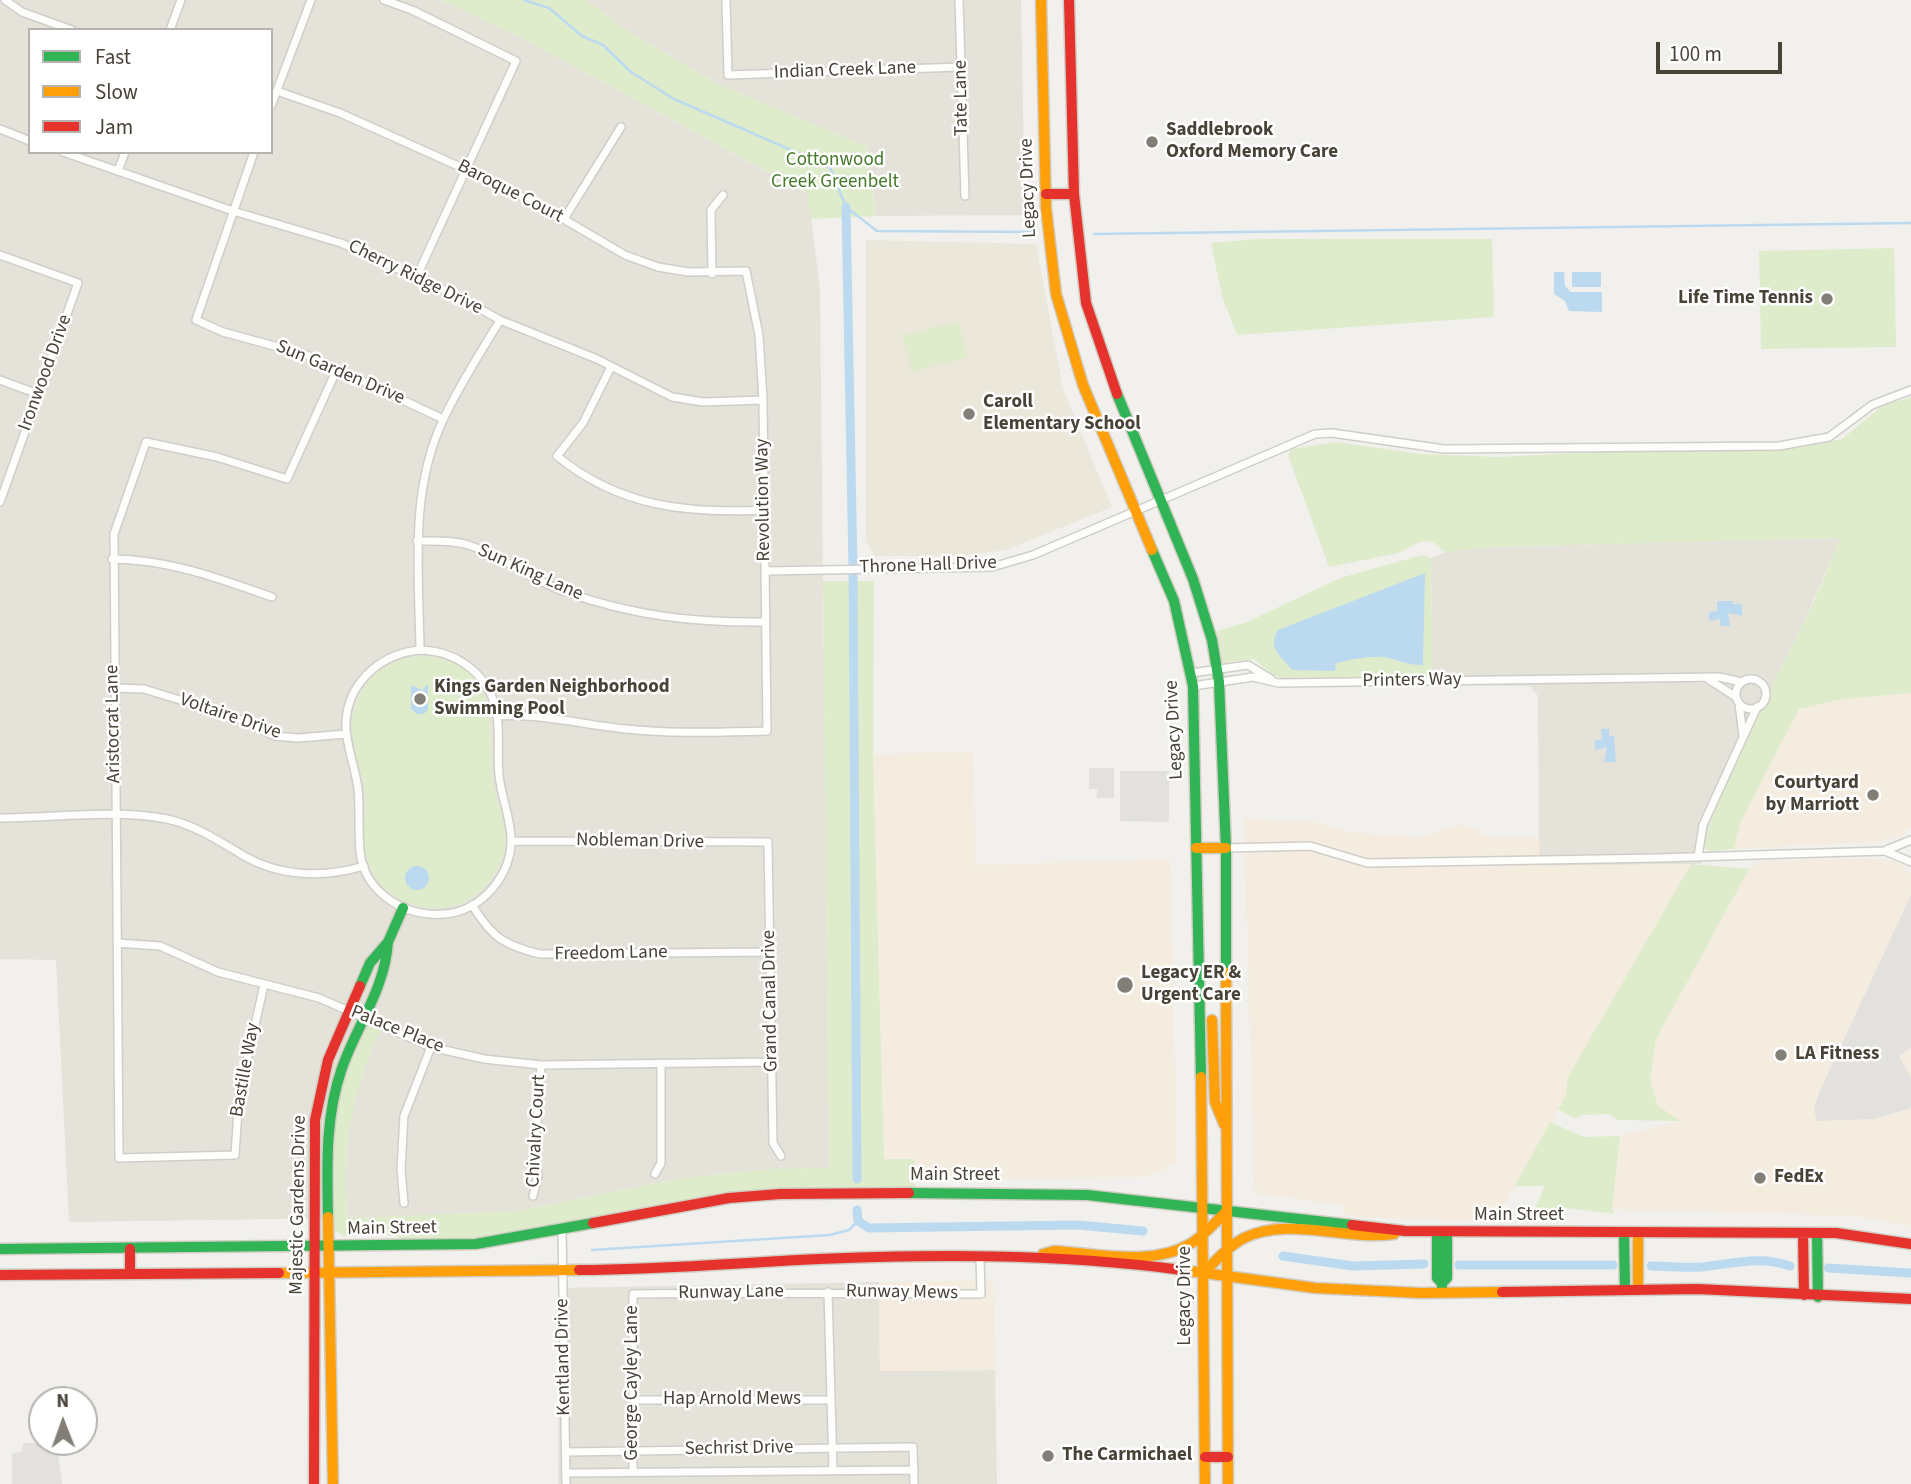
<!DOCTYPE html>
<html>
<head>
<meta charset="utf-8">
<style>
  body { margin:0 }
  #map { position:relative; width:1911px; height:1484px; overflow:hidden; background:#f1f0ec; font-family:"Source Sans 3",sans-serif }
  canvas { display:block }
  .legend { position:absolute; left:28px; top:28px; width:245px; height:126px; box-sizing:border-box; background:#fff; border:2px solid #b6b3af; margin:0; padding:9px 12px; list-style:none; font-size:21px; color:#484237 }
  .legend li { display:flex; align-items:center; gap:14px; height:35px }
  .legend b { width:35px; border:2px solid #b6b3af }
  .north { position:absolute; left:28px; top:1386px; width:70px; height:70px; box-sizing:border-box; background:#fff; border:2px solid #b6b3af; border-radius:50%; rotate:359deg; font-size:19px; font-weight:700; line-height:28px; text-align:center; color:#484237 }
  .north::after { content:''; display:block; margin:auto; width:24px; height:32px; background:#837f76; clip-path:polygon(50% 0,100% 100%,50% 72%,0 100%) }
  .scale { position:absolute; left:1656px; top:42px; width:126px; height:32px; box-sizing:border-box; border:4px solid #484237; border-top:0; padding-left:9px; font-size:21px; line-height:24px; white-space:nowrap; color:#484237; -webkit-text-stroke:5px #fff; paint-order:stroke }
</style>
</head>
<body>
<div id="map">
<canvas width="1911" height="1484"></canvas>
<ul class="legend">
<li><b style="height:9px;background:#30b455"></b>Fast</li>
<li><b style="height:9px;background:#ff9f0a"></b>Slow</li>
<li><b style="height:9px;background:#e5322d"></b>Jam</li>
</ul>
<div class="north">N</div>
<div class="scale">100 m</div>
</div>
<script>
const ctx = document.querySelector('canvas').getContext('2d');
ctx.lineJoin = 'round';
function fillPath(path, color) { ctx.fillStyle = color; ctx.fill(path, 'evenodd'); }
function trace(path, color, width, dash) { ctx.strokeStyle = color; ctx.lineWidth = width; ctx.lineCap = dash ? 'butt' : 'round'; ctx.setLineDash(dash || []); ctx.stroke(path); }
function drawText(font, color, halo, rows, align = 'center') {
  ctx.font = font + ' "Source Sans 3",sans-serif'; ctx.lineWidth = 5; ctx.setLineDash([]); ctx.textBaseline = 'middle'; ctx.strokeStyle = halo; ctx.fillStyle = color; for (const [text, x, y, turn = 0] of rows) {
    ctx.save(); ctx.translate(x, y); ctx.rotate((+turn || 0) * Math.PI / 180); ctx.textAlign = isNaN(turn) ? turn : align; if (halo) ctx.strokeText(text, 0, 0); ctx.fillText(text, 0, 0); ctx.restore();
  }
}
fillPath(new Path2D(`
  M0,0h441l81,38 286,156 12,95 9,879 -61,1 -93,10 -158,32 -90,6 -358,5 -13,-262 -56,-1zM30,30h241v122h-241z
  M586,0h435l4,215 -149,1 -10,-70 -139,-57 -98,-57z
  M1841,538l-54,121 -15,26 -3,17 -11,12 -41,91 -13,37 -3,22 -162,2 -1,-170 -8,-10 -98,-1 -1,-127 14,-6 48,-5z
  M879,1282l1,89 115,-1 2,114h-439l1,-196z`), '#e5e2d9');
fillPath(new Path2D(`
  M1893,693h18v134l-11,10 -26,5 -140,7 6,-26 59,-114 44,-10z
  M974,752l1,113 195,-6 7,304 -29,14 -233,2 -1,-20h-30l-11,-405z
  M1244,819l70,3 35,10 70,5 45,-13 26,13 49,1 1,28 151,-2 -122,213 -3,18 -71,127 -142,-5 -11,-5v-7l-83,-11 -5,-5z
  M1864,858l33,4 14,12v352l-57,-10 -243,-7 9,-73 60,-15 -22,-15 -8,-25 6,-42 93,-170 11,-8z
  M993,1280l2,90 -115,1 -1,-89z`), '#f4ecdf');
fillPath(new Path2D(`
  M866,240l170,4 27,145 49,118 -106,43 -43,6h-88l-9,-15z`), '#ece7db');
fillPath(new Path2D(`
  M441,0h145l43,32 89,52 148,62 10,70 -65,3 -4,-26 -285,-155z
  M1258,239h234l2,78 -257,18 -15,-39 -11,-53z
  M1894,248l2,99 -135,2 -2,-98z
  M958,321l10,36 -56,15 -10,-36z
  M1911,397v296l-68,6 -44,10 -59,114 -6,26 -25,2 -5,-5v-4l13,-37 41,-91c14,-15 8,-18 16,-33 24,-46 48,-94 66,-143l-347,9 -48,5 -14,-11 -12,1 -20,11 -70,14 -41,-112 3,-6 45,-7 84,12 79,3 342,-17 41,-34z
  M1422,555l9,3 1,118 -150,2 -9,-3 -19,-16 -31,4 -5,-9 -1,-23 30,-9 93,-44z
  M823,581h51l-1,173 11,405h31v32l-147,1 -270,44 -77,5 -36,-6 -42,1 -11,-7c0,-56 -3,-156 34,-202l14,3c-27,60 -40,122 -32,188l169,-7 158,-32 93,-10 61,-1z
  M418,656c83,2 70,69 75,126 2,16 10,31 12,47 4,37 -23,75 -62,79 -35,4 -72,-20 -78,-57 -3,-21 3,-43 -1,-64 -2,-15 -9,-30 -11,-46 -7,-44 21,-80 65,-85z
  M1691,864l58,5 -93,170 -6,42 8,25 23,15 -63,-1 -9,-6 -27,1 -6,4 -18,-10 8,-14 2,-18z
  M1550,1122l34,15 36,-1 -8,73 3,5 -56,-7 -29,12 15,-33h-30z`), '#deeccc');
fillPath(new Path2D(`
  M1089,768h25v30h-17v-9h-8z
  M1120,771h49v51l-49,-1z
  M1911,895v152l-12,9 12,22v30l-36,11 -58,2 -3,-12 5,-16z
  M23,1443h34l5,41h-50v-31l10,-1z`), '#e3e1dd');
fillPath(new Path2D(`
  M1554,272h10l1,14 6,6h31v20l-33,-1 -4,-10 -11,-7z
  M1572,272h29v15h-29z
  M1425,573l-2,92c-20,0 -25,-6 -40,-8 -15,-1 -32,3 -47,6l-1,8 -43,-1c-11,-14 -25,-22 -14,-40z
  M1717,601h16v3h9v12l-14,-3 2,13h-10v-7l-11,2v-9l8,-1z
  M428,684v25l-4,5h-7l-6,-5v-24l11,5z
  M1601,729h8v7h5l2,26h-12l3,-15 -12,3v-10h7z
  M405 878a12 12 0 1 1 24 0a12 12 0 1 1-24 0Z`), '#bcdaef');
trace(new Path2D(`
  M524,0l25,8 33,28 21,9 28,27 43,27 156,68 16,40 31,24 158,1
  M1094,234l817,-11
  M592,1250l238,-15 19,-5 9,-9`), '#bcdaef', 2.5);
trace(new Path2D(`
  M846,207l7,361 4,611
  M857,1210l1,11 11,7 209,-3 65,6
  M1283,1256l70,10 71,-2
  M1459,1265h154
  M1651,1266c16,0 34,2 50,1 31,-3 59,-12 89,-1
  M1828,1268l83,5`), '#bcdaef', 9);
const street = new Path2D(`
  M5,0l17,12 50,18
  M384,0l28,10 104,51 -100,217
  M726,0l2,75 233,-8
  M959,0l6,196
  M170,30l11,-30
  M277,91l63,22 127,57 76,37 82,48 33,12 30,5 58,-1 13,64 4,65 4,331c-47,1 -95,3 -141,-2 -43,-4 -85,-16 -129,-13
  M271,106l40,-106
  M0,129l30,12
  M63,152l170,59 108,32 116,53 43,24 97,39 75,38 31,5 60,-2
  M254,152l-58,168 27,12 84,23 136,64
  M118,171l7,-19
  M564,219l57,-92
  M0,255l78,28 -78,219
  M712,274l-1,-64 12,-15
  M611,367l-28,56 -26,33c62,51 131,58 208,54
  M0,380l38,14
  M417,541c16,0 33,-1 48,3 37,11 66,36 101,48 67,24 130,31 200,30
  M112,559c56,0 108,20 160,38
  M766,571l226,-4 41,-12 282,-121 17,-1 112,16 335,-3 50,-9 43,-32 39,-15
  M420,650c39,1 72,27 77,66 3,19 0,39 2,59 2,21 11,41 12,62 2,37 -29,74 -66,77 -39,4 -81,-21 -85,-63 -2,-21 0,-42 -2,-63 -3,-20 -10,-38 -12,-58 -2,-44 32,-76 74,-80z
  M420,650c-1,-78 -11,-160 24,-232 16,-34 37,-66 56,-98
  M1191,673l57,-8 23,14
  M1708,679l28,18
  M1736 694a15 15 0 1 1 30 0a15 15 0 1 1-30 0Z
  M1193,686l60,-9 25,6 441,-6 23,5
  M114,688l30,1 88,27 43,20 23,2 49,-4
  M1739,703l4,33
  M0,818c50,0 119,-9 167,1 28,6 52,22 77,37 37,21 80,22 120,10
  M511,841l257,1 5,301 8,13
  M1226,848l84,-2 57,17 292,-5 225,-7 27,-11
  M1885,851l26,11
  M1698,857l5,-32 54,-118
  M472,905c20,32 31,40 68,49l230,-2
  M117,943l43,3 58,26 101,26 112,49 53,12 57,6 231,-3
  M264,985l-25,111 -4,59 -116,3 -5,-624 32,-92 71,15 70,22 50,-110
  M655,1174l6,-11v-100
  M533,1196l5,-21 -3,-25 6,-85
  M404,1203l-3,-34 3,-53 27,-69
  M562,1229l4,255
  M828,1292l5,177
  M633,1400h198
  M566,1452l347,-5 1,37
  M633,1471v-177c116,-2 232,0 348,0l-1,-36
  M566,1473l348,-3`);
const fast = new Path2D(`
  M1117,394l76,185 19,61 7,42 7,166v125
  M1152,550l22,51 19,85 8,391
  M360,986l10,-23 18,-21 15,-34
  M909,1193l178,2 265,30
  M328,1217c-1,-51 -3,-101 14,-149 15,-43 43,-79 46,-126
  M1437,1233v45l5,5v9
  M1624,1233l1,56
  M1817,1233l1,64
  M0,1249l476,-5 117,-21
  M1442,1283l5,-5v-45`);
const slow = new Path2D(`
  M1041,0l5,208 10,86 27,91 69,165
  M1196,848h30
  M1226,973l2,511
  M1212,1020l3,82 9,22
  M1201,1077l4,407
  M328,1217l5,267
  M1638,1233v56
  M1043,1254l11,-3c42,2 97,16 136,-7 14,-8 25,-22 37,-33
  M1182,1270l133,18 106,5 81,-1
  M279,1273l300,-3
  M1203,1273c13,-12 25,-27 41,-35 45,-22 102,3 150,-4`);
const jam = new Path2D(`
  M1069,0l5,194 12,109 31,91
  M1046,194h28
  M593,1223l136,-25 51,-4 129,-1
  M1352,1225l53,6 431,2 75,11
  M1803,1233l1,62
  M130,1249v25
  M579,1270c73,0 146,-6 219,-10 128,-6 257,-7 384,10
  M0,1275l279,-2
  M1502,1292l195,-3 214,10
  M1205,1457h23
  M314,1484l1,-364 13,-60 32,-74`);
trace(street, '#cfcec9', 10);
trace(fast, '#d1cdc3', 13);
trace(slow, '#d1cdc3', 13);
trace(jam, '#d1cdc3', 13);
trace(street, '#fdfdfc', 7);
trace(fast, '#30b455', 10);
trace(slow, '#ff9f0a', 10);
trace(jam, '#e5322d', 10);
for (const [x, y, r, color] of [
  [1152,142,7,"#837f76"],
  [1827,299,7,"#837f76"],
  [969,414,7,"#837f76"],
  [420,699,7,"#837f76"],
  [1873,795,7,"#837f76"],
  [1125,985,9,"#837f76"],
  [1781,1055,7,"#837f76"],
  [1760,1178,7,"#837f76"],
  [1048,1456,7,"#837f76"]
]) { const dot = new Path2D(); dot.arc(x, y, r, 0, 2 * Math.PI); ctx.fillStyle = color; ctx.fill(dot); trace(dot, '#fff', 2.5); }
drawText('19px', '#484237', '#fff', [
  ["Indian Creek Lane",845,71,-2],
  ["Tate Lane",962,98,-91],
  ["Legacy Drive",1029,188,-92],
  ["Baroque Court",510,192,27],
  ["Cherry Ridge Drive",415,278,26],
  ["Ironwood Drive",46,373,-70],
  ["Sun Garden Drive",340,373,23],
  ["Revolution Way",764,500,-91],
  ["Throne Hall Drive",928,566,-2],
  ["Sun King Lane",530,573,24],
  ["Printers Way",1412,681,-1],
  ["Voltaire Drive",230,717,19],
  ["Aristocrat Lane",114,724,-91],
  ["Legacy Drive",1175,730,-93],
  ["Nobleman Drive",640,842,1],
  ["Freedom Lane",611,954,-1],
  ["Grand Canal Drive",771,1001,-91],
  ["Palace Place",397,1030,22],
  ["Bastille Way",246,1070,-80],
  ["Chivalry Court",537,1131,-87],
  ["Main Street",955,1176],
  ["Majestic Gardens Drive",299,1205,-89],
  ["Main Street",1519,1216],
  ["Main Street",392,1229,-1],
  ["Runway Lane",731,1293,-1],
  ["Runway Mews",902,1293,1],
  ["Legacy Drive",1186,1296,-90],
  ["Kentland Drive",564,1357,-91],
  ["George Cayley Lane",633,1383,-90],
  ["Hap Arnold Mews",732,1400],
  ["Sechrist Drive",739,1449,-1]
]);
drawText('bold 19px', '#484237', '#fff', [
  ["Saddlebrook",1166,131],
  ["Oxford Memory Care",1166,153],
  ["Life Time Tennis",1813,299,"right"],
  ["Caroll",983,403],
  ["Elementary School",983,425],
  ["Kings Garden Neighborhood",434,688],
  ["Swimming Pool",434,710],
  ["Courtyard",1859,784,"right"],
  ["by Marriott",1859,806,"right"],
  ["Legacy ER &",1141,974],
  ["Urgent Care",1141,996],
  ["LA Fitness",1795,1055],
  ["FedEx",1774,1178],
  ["The Carmichael",1062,1456]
], 'left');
drawText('19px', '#467a2a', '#fff', [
  ["Cottonwood",835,161],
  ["Creek Greenbelt",835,183]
]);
</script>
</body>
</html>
